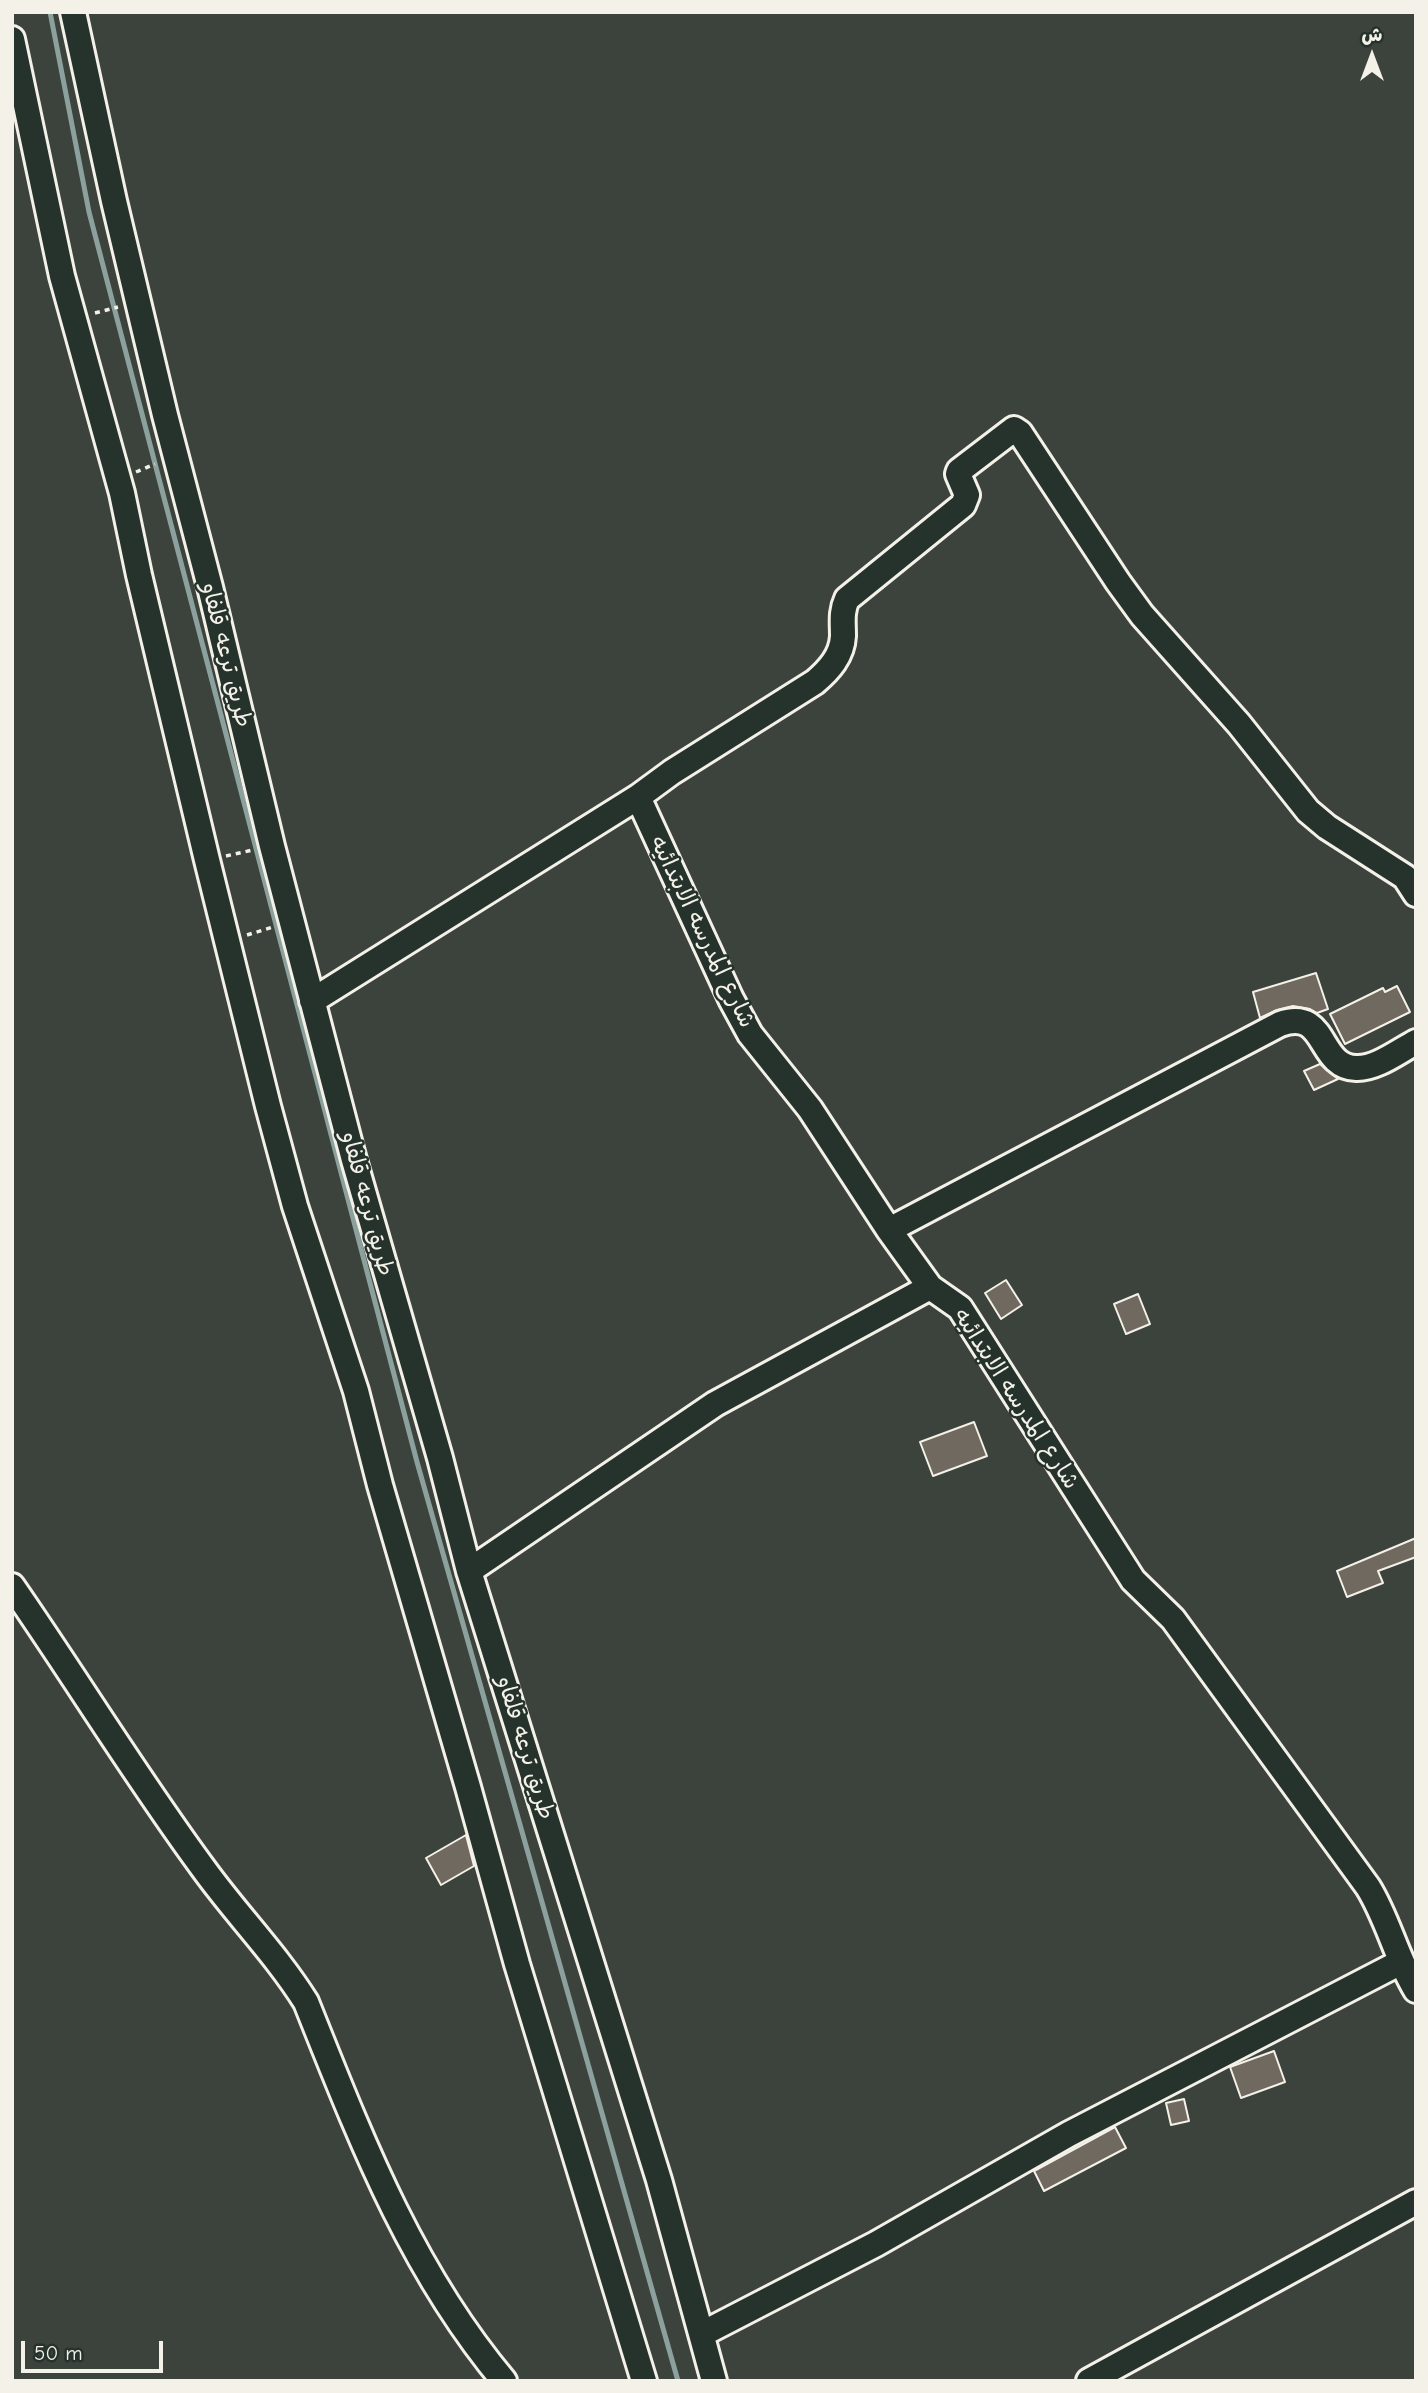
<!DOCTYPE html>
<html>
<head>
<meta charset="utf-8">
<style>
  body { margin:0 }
  #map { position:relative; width:1428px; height:2393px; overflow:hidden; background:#3c433c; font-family:"Comic Neue","Playpen Sans Arabic",sans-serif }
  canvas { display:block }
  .frame { position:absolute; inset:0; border:14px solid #f4f1e8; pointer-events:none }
  .north { position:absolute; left:1337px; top:21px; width:70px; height:70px; -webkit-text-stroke:5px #26332d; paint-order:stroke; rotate:0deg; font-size:19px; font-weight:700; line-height:28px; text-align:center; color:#f4f1e8 }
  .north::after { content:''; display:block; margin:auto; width:24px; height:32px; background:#f4f1e8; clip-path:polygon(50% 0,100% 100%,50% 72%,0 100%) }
  .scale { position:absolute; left:21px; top:2341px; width:142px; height:32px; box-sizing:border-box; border:4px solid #f4f1e8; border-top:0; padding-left:9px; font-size:21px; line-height:24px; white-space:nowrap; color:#f4f1e8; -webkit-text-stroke:5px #26332d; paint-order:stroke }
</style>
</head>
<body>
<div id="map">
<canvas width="1428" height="2393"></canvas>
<div class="frame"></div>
<div class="north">ش</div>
<div class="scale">50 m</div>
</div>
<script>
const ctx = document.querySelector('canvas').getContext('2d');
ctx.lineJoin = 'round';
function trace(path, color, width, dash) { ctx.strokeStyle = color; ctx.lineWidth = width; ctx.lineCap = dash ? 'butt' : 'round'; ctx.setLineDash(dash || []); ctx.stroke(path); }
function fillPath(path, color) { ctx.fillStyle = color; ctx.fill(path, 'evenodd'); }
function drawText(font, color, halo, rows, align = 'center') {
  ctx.font = font + ' "Comic Neue","Playpen Sans Arabic",sans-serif'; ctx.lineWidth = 5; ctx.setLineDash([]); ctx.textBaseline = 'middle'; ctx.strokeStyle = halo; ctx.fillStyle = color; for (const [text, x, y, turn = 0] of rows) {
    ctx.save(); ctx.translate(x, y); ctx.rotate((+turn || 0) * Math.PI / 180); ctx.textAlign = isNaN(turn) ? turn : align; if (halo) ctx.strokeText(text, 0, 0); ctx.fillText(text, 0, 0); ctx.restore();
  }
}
trace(new Path2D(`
  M50,12l39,200 328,1250 261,919`), '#8ca19d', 5);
const building = new Path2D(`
  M1316,973l12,36 -11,4 -7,-4 -17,-3 -16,4 -17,8 -7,-26z
  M1397,986l13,26 -65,32 -15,-30 53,-26 2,4z
  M1320,1064l18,15 -24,11 -10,-19z
  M1006,1280l16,25 -21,14 -16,-26z
  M1138,1294l12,30 -24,10 -12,-30z
  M974,1422l13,34 -54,20 -13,-34z
  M1416,1538v19l-38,14 5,12 -36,14 -10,-26z
  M466,1835l8,31 -33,19 -15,-27z
  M1274,2051l11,31 -44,16 -11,-31z
  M1184,2099l5,22 -18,4 -5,-22z
  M1115,2127l11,21 -82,43 -10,-20z`);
fillPath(building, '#70695f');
trace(building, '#f4f1e8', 2);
const minor = new Path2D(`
  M73,12l41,189 51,214 45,172 62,259 82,314 86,298 29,113 190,609 55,201
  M12,39l50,237 60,217 17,82 68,285 61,246 27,100 61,185 24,94 88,302 49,177 127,417
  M638,797l93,202 19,35 60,75 79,121 41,57 30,21 173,272 40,39 195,268c20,32 28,70 48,103
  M312,1001l326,-204 34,-25 143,-90c14,-12 27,-26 28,-46 0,-14 -2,-24 4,-37l116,-94 4,-10 -9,-21 1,-3 55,-42 6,4 98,149 24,33 97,109 69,87 19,16 78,50 11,17
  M889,1230l391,-206c48,-17 37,43 76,44 20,1 43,-17 60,-26
  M469,1571l246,-167 215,-117
  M12,1586c65,94 124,191 191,282 33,46 73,86 103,134 54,135 104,267 198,379
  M702,2334l174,-90 193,-110 332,-172
  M1089,2381l327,-179`);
trace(minor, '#f4f1e8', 30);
trace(new Path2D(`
  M95,313l23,-6
  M136,472l19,-8
  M226,856l27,-6
  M247,935l26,-8`), '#f4f1e8', 3.5, [5, 5]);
trace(minor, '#26332d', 24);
drawText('23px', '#f4f1e8', '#26332d', [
  ["طريق ترعه قلفاو",226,655,76],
  ["شارع المدرسه الابتدائيه",702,932,64],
  ["طريق ترعه قلفاو",367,1204,75],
  ["شارع المدرسه الابتدائيه",1016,1399,57],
  ["طريق ترعه قلفاو",525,1748,73]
]);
</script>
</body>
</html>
